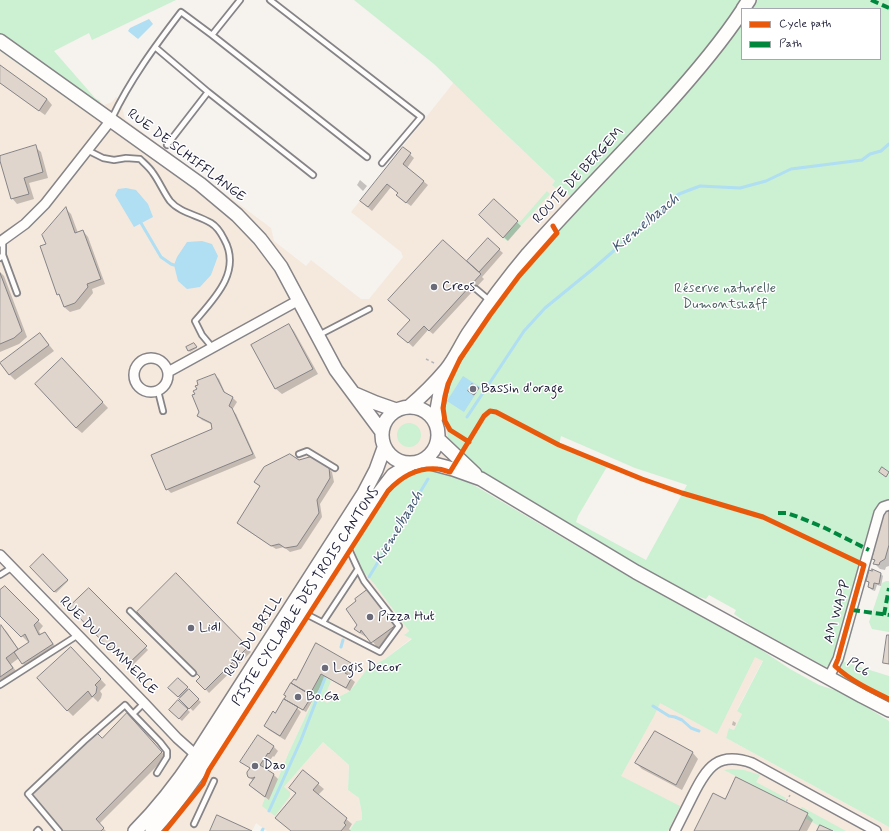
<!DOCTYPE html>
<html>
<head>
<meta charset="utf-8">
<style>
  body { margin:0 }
  #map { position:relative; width:889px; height:831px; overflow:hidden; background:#f6f2ee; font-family:Mynerve,sans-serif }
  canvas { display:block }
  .legend { position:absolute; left:741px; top:8px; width:140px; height:52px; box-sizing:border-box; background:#fff; border:1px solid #a7a7b1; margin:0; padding:5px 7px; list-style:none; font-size:12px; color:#22223b }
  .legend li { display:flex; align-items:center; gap:8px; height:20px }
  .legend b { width:20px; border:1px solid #a7a7b1 }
</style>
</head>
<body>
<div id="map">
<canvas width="889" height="831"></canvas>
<ul class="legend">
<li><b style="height:5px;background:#e8590c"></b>Cycle path</li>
<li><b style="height:5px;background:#00873e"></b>Path</li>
</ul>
</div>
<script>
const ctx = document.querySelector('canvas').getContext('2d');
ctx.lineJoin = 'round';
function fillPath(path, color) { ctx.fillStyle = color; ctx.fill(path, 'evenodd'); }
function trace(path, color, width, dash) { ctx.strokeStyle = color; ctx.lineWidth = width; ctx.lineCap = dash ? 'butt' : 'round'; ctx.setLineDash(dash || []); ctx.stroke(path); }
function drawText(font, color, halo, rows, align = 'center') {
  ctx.font = font + ' Mynerve,sans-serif'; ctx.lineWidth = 3; ctx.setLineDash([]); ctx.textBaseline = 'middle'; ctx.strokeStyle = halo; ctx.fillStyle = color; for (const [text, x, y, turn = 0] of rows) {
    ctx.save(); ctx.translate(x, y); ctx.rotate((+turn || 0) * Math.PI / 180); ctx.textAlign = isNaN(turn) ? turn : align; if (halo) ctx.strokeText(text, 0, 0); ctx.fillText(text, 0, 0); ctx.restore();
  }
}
fillPath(new Path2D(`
  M0,51l96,68 -1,-10 5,-8 4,4 8,-3 4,-5 9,5 -3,5 3,12 146,109 3,13 32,25 5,-6 50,39h8l34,-42 -2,-5 -50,-40 103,-130 38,39 63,60 -3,4h7l16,17 -18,31 -38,43 -29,39 -30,44 21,120 -64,-8 -10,4 -10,7 -9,9 -92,103 21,10 35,-55 11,22 12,14 34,46 -4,3 7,4 -27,21 -17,9 -18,23 -23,12 -12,-7 -26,56 -20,48 -7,6 22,-19 39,-45 26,23 -1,25 11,8 3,16v6l-6,1 -7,10h-82l-11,-8 -4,8h-252z
  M678,614l85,46 -26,50 5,4 -8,16 -4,-2 -4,10 163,89v4h-320z`), '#f5e9de');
fillPath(new Path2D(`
  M0,0h176l-84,40 -3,-7 -35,18 41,47 5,3 -5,8 1,10 -96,-68z
  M354,0h535v507l-5,4 -40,151 45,14v28l-47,-26 -2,-3 -3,-15 -11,7 -73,-40 -19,-13 2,-4 -27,-15 -3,4 -44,-13 -181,-107 -32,-37 -6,-34 2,-12 7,-22 8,-15 30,-44 29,-39 38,-43 -4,-7 22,-24 -15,-17 -4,3 -4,-3 3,-4 -63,-60 -58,-57zM742,9h138v50h-138zM561,436l74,32 52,17 -41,75 -70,-38 2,-6 30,-51 -49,-20z
  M547,191l3,3 -43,47 -4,-3 15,-17 2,1z
  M397 435a12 12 0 1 1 24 0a12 12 0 1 1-24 0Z
  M427,469h11l12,3 27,15 110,65 167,91 9,8 27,18 29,16 25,8 45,28v106l-163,-89 3,-10 5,2 8,-16 -5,-3 26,-50 -8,-4 -38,77 -57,-31 -6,13 -33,60 59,30 -12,25h-319l7,-10 6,-1v-6l-3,-16 -11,-8 1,-25 -26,-23 -39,45 6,5v4l-15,20 -13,-10 3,-8 4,2 20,-48 26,-56 -4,-2 10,-19 10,6 -8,19 4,3 23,-12 18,-23 17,-9 27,-20 -8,-4 5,-4 -34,-46 -12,-14 -11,-26c14,-20 33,-58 55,-70 6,-3 13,-4 20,-6z
  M886,581h3v51l-17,-3 -3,-7 13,-39z
  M731,769l13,1 16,5 -4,7 30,16 -2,3 -60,-31z
  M802,807l44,24h-13l-13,-6 -1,1 -14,-8 3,-5 -8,-4z`), '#ccf0d2');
fillPath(new Path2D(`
  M149,19l4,5 -15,15 -10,-8 2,-3z
  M126,188l10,2 12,14 5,13 -19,10 -19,-32 3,-6z
  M202,241l10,3 6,12 -7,19 -11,12 -13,2 -9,-8 -4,-16 3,-8 10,-15z
  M463,376l17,11 -16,25 -17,-11z`), '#b0def2');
fillPath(new Path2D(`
  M0,66l47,33 5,6 -7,10 -45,-32z
  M168,134l4,4 -4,4 -4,-3z
  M35,147l6,5 7,26 -19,5 5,16 -17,5 -5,-6 -12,-41z
  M403,148l11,10 -7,10 21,17 -17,21 -10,-7 -2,-6 -8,-6 -19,24 -7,-6z
  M360,180l7,6 -4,5 -6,-6z
  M494,201l27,25 -13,15 -27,-26z
  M66,209l5,5 7,19 5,-2 5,6 17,47 -13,5 1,4 -13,16 -10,3 -6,-5 -3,-10 -3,-3 -11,-49z
  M488,240l15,13 -21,24 2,2 -51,55 -5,-4 -15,17 -14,-13z
  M0,272l4,4 23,61 -8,7 -19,8z
  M289,325l5,6 24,43 -36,20 -6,-5 -24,-44z
  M40,334l5,6 9,11 -39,29 -5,-5 -9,-11z
  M195,345l2,3 -7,4 -1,-1z
  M68,365l40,43 -26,25 -6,-5z
  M215,375l4,4 7,16 7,3 4,4 -5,8 4,4 20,44 -85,35 -4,-4 46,-59v-5l-11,-5 -4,-4 3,-4 -5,-17z
  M328,468l4,4 2,10 -14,22 2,13 -21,32 -11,3 -6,-5 -8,2 -34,-22 -4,-4 23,-36 -6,-5z
  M889,512v54l-3,1 -1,3 -5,-1 -5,-5v-3l-2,-2z
  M43,556l25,25 -12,12 -24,-26z
  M881,574l2,2 -2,10 -4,-1 -2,6 -3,-1 -3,-3 1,-3 -3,-3z
  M176,575l75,77 -42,41 -11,-12 4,-4z
  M5,587l38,39 -4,5 2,4 4,-2 5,6 8,11 -29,19 -6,-5 -4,-6 -8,6 7,10 -18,13v-60l1,-1 6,6 12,18 11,-7 -1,-3 -1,2 -28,-28v-23z
  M89,589l59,61 -17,17 -18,-18 -1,1 -42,-43z
  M367,591l6,6 27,34 -22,17 -11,-13 -1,2 -5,-3 -6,-5 4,-4z
  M256,623l5,5 -1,2 -5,-5z
  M317,644l34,20 4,4 -6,9 6,5 -5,9 -24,-14 -20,35 -9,-5v1l4,4 -16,28 -16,-10 -4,-4 11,-12 11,-18 -1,-1 8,-15 2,1z
  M77,654l29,31 -6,6 2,3 -1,4 -3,4 -5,-5 -20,19 -6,-6z
  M170,688h17l2,2v1l12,11 -8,9z
  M178,701l12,11 -8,9 -12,-11z
  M131,718l35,39 -67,67 7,7h-43l39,-92z
  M733,721l3,2 -1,3 -3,-1z
  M655,732l38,21 5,6 -16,31 -40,-21 -6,-6z
  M258,736l16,11 4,4 -4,6 -1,-1 -9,13 10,6 4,4 -9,21 -15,-11 -1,-8 -4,-5 2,-7 -9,-8z
  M318,784l6,5 -6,6 34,29 -3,5 2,2h-59l4,-37 -6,-6z
  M807,814l6,6 -6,11h-112z`), '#0003');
trace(new Path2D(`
  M141,223l20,34 10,7 3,1
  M467,417l57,-86 21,-23 49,-40 85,-74 21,-8 40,2 26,-7 25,-12 71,-9 8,-6 11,-3 8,-7
  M369,577l59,-98
  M341,647l2,-7
  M653,706l16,10 6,1 7,3 9,8 8,3
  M269,811l32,-71 24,-62
  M262,831l1,-2`), '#b0def2', 3);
const building = new Path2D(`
  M0,65l47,34 -8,12 -39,-28z
  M36,145l7,27 -19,6 5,16 -18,5 -11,-38v-5z
  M403,147l8,6 -8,11 21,17 -18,22 -10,-8 2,-2 -11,-9 -19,23 -8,-6z
  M494,199l24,22 -15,17 -24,-23z
  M66,207l9,26 8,-3 18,49 -14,5 1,3 -13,16 -11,4 -5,-13 -2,1 -17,-49 6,-2 -4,-9z
  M488,238l12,11 -21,23 -12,-11z
  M443,240l38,34 -52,57 -5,-5 -16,17 -11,-9 13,-14 -22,-20z
  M0,273l22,58 -8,7 -14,6z
  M289,324l24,45 -38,20 -24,-44z
  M40,333l9,12 -40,30 -9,-12z
  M194,343l3,4 -9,4 -2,-4z
  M62,358l41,44 -27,26 -41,-44z
  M215,374l9,18 9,5 -4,9 3,2 21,46 -87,36 -15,-35 61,-26 -1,-6 -14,-7 2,-4 -7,-17 3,-1 -2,-3 4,-2 -2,-3 3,-1 -1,-4z
  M472,384l7,4 -5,7 -6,-4z
  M290,454l9,6 14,-4 16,11 1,11 -13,22 2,13 -22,33 -12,2 -6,-4 -8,2 -34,-23 23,-37 -6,-4 10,-15z
  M882,467l7,5 -3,5 -7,-5z
  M884,511h5v34l-4,14 -5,3 -1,3 -6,-1 2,-4 -3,-1z
  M43,554l25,26 -14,12 -24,-25z
  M872,569l9,4 -2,11 -5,-1 -1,6 -5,-2 1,-5 -3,-1 3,-11 3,1z
  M176,573l72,74 -43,43 -9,-9 4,-4 -63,-65z
  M5,586l34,34 -5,5 5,10 6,-3 8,12 -31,20 -8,-12 15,-10 -4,-8 -4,3 -21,-21v-26z
  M89,588l58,58 -20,19 -17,-18 -1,1 -40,-41z
  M367,590l29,35 -25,18 -10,-13 -1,3 -6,-4 3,-4 -11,-16 10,-8 -1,-2z
  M1,625l17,24 -12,9 7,10 -13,9v-51z
  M887,635h2v29l-6,-1z
  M316,643l35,20 -6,10 7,4 -6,11 -25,-14 -11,20 -19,-11 3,-4 2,1z
  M71,647l30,32 -6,6 2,2 -1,6 -4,4 -4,-6 -21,20 -30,-33z
  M178,678l10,9 -10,10 -10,-9z
  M291,683l21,13 -9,14 -19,-11 2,-3 -2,-1z
  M189,689l10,10 -10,10 -10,-10z
  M284,699l14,8 -18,29 -16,-10 9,-15 2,2z
  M178,700l10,9 -9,10 -10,-9z
  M127,713l35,39 -66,67 8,9 -3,3h-39l-31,-37 21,-19 45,-42 5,5z
  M655,731l38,21 -17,33 -41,-22z
  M258,735l16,11 -5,8 -1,-1 -8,12 14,9 -9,23 -16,-12 6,-8 -2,1h-3l-2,-1 -1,-3v-2l3,-4 -10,-6z
  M303,770l16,13 -6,7 34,28 -3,5 2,2 -5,6h-50l-16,-13 21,-25 -7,-5z
  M736,777l72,36 -9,18h-105l19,-38 12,6z
  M217,815l35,16h-42z
  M820,825l13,6h-16z`);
fillPath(building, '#dfd5cc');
trace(building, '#868487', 1);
const lane = new Path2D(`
  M270,0l151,117 -39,46
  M212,35l28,-35
  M155,47l53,45 -41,53
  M208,92l105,83
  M112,118c18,-38 43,-72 69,-106l31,23 155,122
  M87,150l16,8 11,2 12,-2 14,1c4,4 10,9 13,14 6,8 11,20 17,28 10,12 28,14 41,22 5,3 10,10 13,16 18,32 -9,59 -29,82l7,14 10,12
  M3,255l14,38
  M0,258l3,-3v-15
  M476,289l13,11
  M319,335l50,-26
  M158,391l5,20
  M299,454l8,-3 28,17
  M0,575l11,-7
  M130,611l63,62
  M304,613l76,39 19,-26 -35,-45 -6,-12 -11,-24
  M323,622l35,-53
  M0,685l78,-50
  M133,714l11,-11
  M194,824l20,-43
  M37,831l1,-1 1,1
  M59,831l-31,-37 56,-53 41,-36 8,9 27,28 7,9v6l-10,16`);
const street = new Path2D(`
  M0,242l25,-18 20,-20 66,-84
  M134 375a17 17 0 1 1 34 0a17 17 0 1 1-34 0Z
  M168,372l131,-72
  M0,555l144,148 33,35 19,17
  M829,677l9,-18 41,-146 4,-6 6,-2
  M675,831c6,-12 12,-24 18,-36 14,-28 25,-44 59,-32l124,68`);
const secondary = new Path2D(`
  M743,9l6,-9
  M0,41l200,143 37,31 23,24 21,28 55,103 46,62
  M355,394l21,9 20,7
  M410,406c13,-11 25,-23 36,-36 9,-11 15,-25 22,-36 19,-28 39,-55 60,-80 44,-50 91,-97 136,-146 28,-31 55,-62 78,-97
  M382 435a28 28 0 1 1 56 0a28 28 0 1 1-56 0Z
  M435,421l5,-28 6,-21
  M438,439l37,35
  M423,461l30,8 28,10 155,93 226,124 27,14
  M135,831c23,-23 43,-49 61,-76l168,-262 12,-23 8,-22
  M152,831c20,-21 37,-45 54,-69l168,-262 19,-25 18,-11`);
trace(lane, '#868487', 8);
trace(street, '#868487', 12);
trace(secondary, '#868487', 16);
trace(new Path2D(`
  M426,359l10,5
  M786,802l4,-7`), '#b5b5b8', 1.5, [3, 3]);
trace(lane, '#fefdfc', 4.5);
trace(street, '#fefdfc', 9);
trace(secondary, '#fefdfc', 13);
trace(new Path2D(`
  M871,0l18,8
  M778,513h9l14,5 24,10 44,22
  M852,610l37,5
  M884,615l5,-27`), '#00873e', 4, [8, 4]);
trace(new Path2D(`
  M469,442l-19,-12 -5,-9 -2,-13 2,-12 3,-12 12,-25 30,-44 29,-39 38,-43 -4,-7
  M165,831l38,-47 6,-14 179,-279c13,-14 30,-24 50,-22 4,0 8,2 12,3l34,-56 6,-5 6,1 63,33 83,34 40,14 81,24 101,48 -26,94 -3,7c16,15 35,24 54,33`), '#e8590c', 5);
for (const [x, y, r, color] of [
  [434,287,4,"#6c6b7a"],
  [473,389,4,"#6c6b7a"],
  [370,617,4,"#6c6b7a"],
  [191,628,4,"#6c6b7a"],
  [325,668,4,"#6c6b7a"],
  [298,697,4,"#6c6b7a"],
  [255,766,4,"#6c6b7a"]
]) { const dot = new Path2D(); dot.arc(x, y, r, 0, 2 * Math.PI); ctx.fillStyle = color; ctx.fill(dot); trace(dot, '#fff', 1.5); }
drawText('14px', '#22223b', '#fff', [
  ["RUE DE SCHIFFLANGE",186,156,37],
  ["ROUTE DE BERGEM",579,176,-47],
  ["PISTE CYCLABLE DES TROIS CANTONS",306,597,-57],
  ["AM WAPP",838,612,-74],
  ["RUE DU BRILL",254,636,-57],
  ["RUE DU COMMERCE",108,646,45],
  ["PC6",858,668,34]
]);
drawText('14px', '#22223b', '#fff', [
  ["Creos",442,287],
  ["Bassin d'orage",481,389],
  ["Pizza Hut",378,617],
  ["Lidl",199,628],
  ["Logis Decor",333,668],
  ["Bo.Ga",306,697],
  ["Dao",263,766]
], 'left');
drawText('14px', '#4b6061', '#fff', [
  ["Réserve naturelle",725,289],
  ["Dumontshaff",725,305]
]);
drawText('italic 15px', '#445872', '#fff', [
  ["Kiemelbaach",646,224,-40],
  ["Kiemelbaach",399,528,-59]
]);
</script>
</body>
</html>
